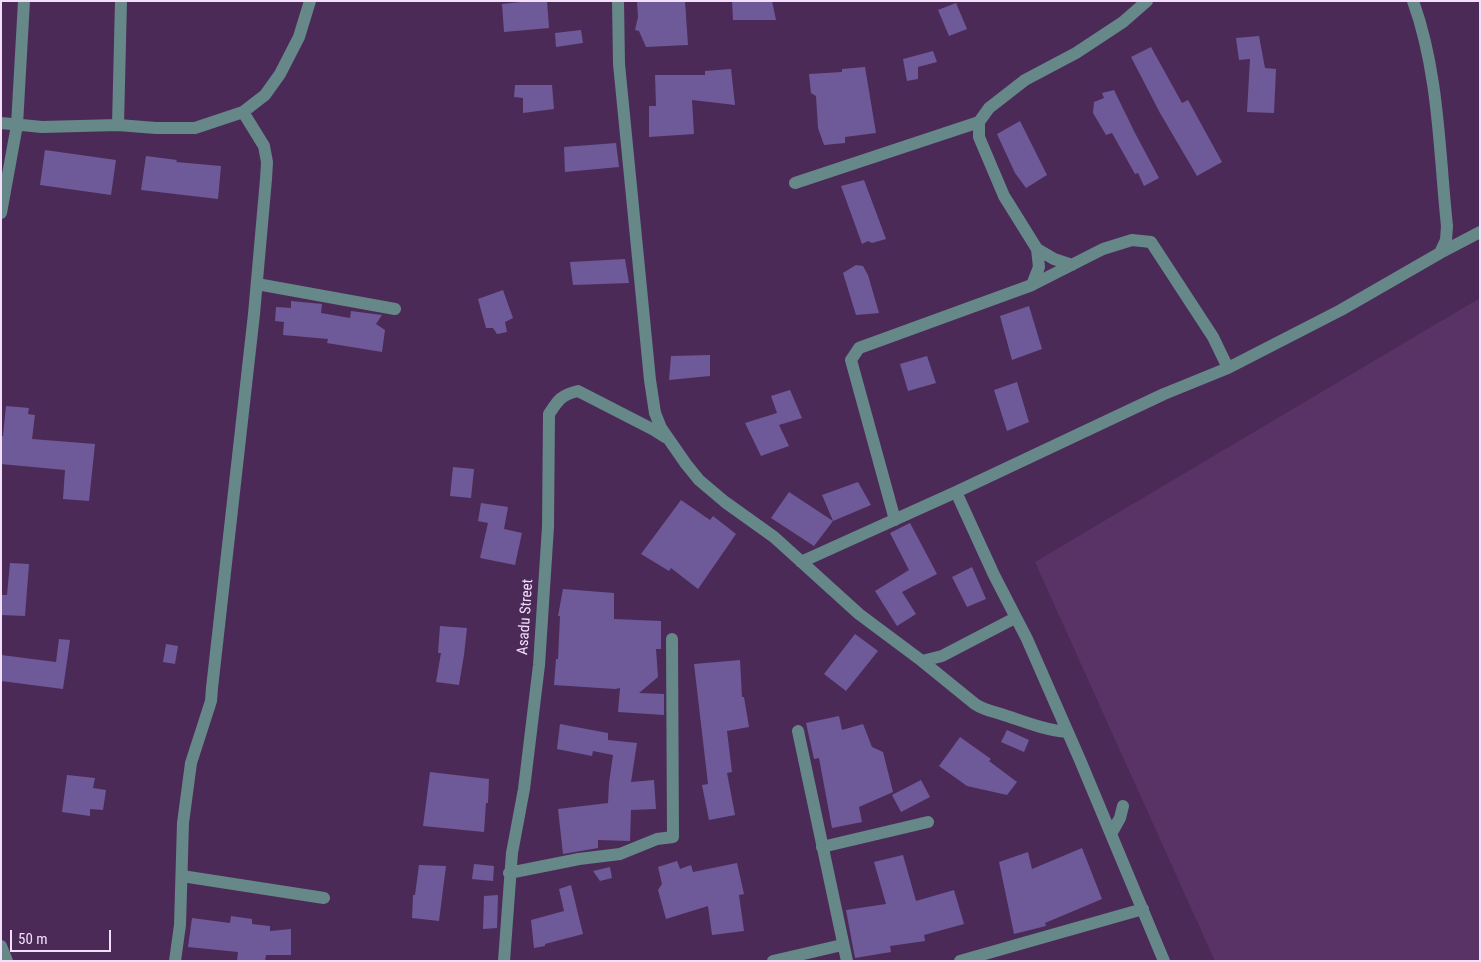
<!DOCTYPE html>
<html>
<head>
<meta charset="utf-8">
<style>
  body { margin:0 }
  #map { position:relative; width:1481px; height:962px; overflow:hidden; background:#4c2a57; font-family:"Roboto Condensed",sans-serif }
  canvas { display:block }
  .frame { position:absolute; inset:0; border:2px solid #f4dffb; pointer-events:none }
  .scale { position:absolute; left:10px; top:930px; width:101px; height:22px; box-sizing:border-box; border:2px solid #f4dffb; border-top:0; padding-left:6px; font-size:15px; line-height:18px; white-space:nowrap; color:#f4dffb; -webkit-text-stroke:4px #4c2a57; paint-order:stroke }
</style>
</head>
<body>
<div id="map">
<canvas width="1481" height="962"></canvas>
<div class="frame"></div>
<div class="scale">50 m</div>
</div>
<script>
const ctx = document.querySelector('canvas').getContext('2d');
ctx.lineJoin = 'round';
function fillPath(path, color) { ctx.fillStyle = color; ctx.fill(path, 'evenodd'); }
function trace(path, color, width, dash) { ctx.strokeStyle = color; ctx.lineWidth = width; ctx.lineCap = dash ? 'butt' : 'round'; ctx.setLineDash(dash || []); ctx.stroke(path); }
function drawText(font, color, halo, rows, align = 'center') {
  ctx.font = font + ' "Roboto Condensed",sans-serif'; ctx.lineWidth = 4; ctx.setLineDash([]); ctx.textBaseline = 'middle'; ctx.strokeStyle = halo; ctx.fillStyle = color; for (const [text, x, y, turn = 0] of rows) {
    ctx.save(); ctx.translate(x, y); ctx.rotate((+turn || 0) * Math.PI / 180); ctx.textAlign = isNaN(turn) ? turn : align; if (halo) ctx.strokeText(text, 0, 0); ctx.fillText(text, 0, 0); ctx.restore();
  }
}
fillPath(new Path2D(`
  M1480,298v663h-265l-180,-399z`), '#593365');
fillPath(new Path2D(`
  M531,1h16l2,27 -45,4 -2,-28z
  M637,1h48l3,44 -42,2 -7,-16 -4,-1 3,-13z
  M732,1h40l4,19h-43z
  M956,3l11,26 -18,7 -11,-26z
  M581,30l2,13 -27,4 -1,-14z
  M1259,36l6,32 11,1 -2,44 -27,-1 3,-53 -11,1 -3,-22z
  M1151,47l31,56 6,-3 34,62 -25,14 -37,-63 -29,-56z
  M933,51l4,11 -19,5v12l-11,2 -4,-22z
  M865,67l11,66 -31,4v6l-21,2 -6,-17 -2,-32 -5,-3 -2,-19 33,-2v-3z
  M731,69l4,36 -43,-5 2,34 -45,3v-31h7l-1,-31h50v-4z
  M515,85h37l2,24 -31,4v-15l-9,-1z
  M1114,90l21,43 24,45 -15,8 -6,-13 -3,1 -23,-41 -6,2 -13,-22 1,-11 10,-4 -2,-5z
  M1020,121l27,54 -21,13 -11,-15 -18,-39z
  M616,143l3,24 -54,5 -1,-25z
  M45,150l71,10 -5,35 -71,-10z
  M146,156l31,4 -1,2 45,4 -3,33 -77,-9z
  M864,180l22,59 -14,4 -4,-2 -6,3 -21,-58z
  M625,259l4,24 -56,2 -3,-23z
  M856,265l7,1 5,9 11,38 -23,2 -13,-42z
  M503,290l10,28 -8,4 2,10 -10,2 -4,-6h-7l-8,-29z
  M291,301l31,3 -1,9 29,5 1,-7 31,4 -6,9 9,6 -3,22 -55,-9 1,-4 -45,-4 1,-13 -9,-1 1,-14 15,1z
  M1029,306l13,43 -30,11 -12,-44z
  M710,355v21l-41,4 2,-24z
  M927,356l9,27 -28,8 -8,-27z
  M1017,382l12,40 -22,9 -13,-41z
  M790,390l12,28 -23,7 10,21 -28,10 -16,-33 32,-10 -6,-17z
  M6,406l23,2 -1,6 7,1 -3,24 63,5 -6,57 -26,-2 2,-29 -64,-6v-28h2z
  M453,467l21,2 -3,29 -21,-2z
  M858,482l13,23 -38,16 -11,-26z
  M789,492l44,29 -19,25 -43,-28z
  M681,500l29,20 3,-4 23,18 -38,55 -27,-21 -2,3 -28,-17z
  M481,503l27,4 -4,22 18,4 -7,32 -35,-7 8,-35 -10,-2z
  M910,523l27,51 -35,18 14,22 -19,12 -22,-35 34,-21 -19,-37z
  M10,563l19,1 -4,52 -24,-1v-20h6z
  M972,567l14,32 -19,8 -15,-30z
  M563,589l51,4v26l47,2v28h-5l2,28 -19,16 25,1v21l-46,-3 2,-24 -5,1 -61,-4 2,-26h2l2,-43h-2z
  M440,626l27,2 -3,27 -5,30 -23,-3 5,-29h-3z
  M855,634l23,17 -32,40 -22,-17z
  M59,639l11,1 -7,49 -62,-8v-26l55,7z
  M166,644l12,2 -3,18 -12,-2z
  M740,660l2,37h2l5,30 -22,4 5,41 -5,1 8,42 -26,5 -7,-35 6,-1 -14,-120z
  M839,716l3,14 21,-6 9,23 11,5 10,40 -34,15 3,15 -30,6 -13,-70 -5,1 -8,-36z
  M560,724l48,9v7l29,3 -6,39 23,-2 2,29 -25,1 -1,31 -32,-1v8l-35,6 -5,-45 50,-6 1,-20 4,-28 -20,-4 -1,5 -35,-7z
  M1007,730l22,10 -5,12 -23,-10z
  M960,737l31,22 -2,2 28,21 -10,13 -40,-9 -28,-20z
  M430,772l59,7 -1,24h-2l-2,29 -61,-6z
  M67,775l28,3 -2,10 13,2 -3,20 -13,-1v7l-28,-4z
  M921,780l9,17 -29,15 -9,-17z
  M1082,848l20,51 -57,24 1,3 -32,8 -15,-72 29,-10 4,17z
  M903,855l13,46 38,-11 10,34 -40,11 1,6 -35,5 1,6 -36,6 -9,-48 40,-6 -12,-42z
  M677,861l3,8 11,-4 2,7 44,-9 7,31 -5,1 5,36 -32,4 -4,-29 -42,13 -8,-29 4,-6 -4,-17z
  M474,864l20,2 -1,15 -21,-2z
  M419,865l27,1 -7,55 -27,-3 1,-23h2z
  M610,867l2,11 -12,3 -7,-10z
  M571,885l12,49 -38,10v2l-11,2 -3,-28 33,-9 -5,-22z
  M498,895l-1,33 -14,1 1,-33z
  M231,916l21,3v5l18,2v5l21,-2v26h-25l-1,6h-28l1,-9 -50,-5 4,-29 38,5z`), '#6e5a98');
trace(new Path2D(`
  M618,1l1,63 31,316 5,33 6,15 25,36 13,16 26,22 49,35 85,77 63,47 53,43c9,6 16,7 26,10 22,7 43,16 66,18
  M1,123l41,4 76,-2 38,3h39l48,-16 22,-17 15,-21 19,-37 11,-36
  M118,125l3,-124
  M795,183l184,-61
  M1,213l16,-88 7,-124
  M1037,249l17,10 18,6
  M1440,253l40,-21
  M257,284l138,25
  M1032,285l7,-18 -2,-18 -33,-53 -25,-59v-15l10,-14 36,-28 51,-27 47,-31 24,-21
  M1228,368l113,-58 99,-57 6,-13 1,-14c-8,-75 -8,-153 -34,-225
  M956,492l38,83 33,64 53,121 84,201
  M801,562l155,-70 208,-98 64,-26 -15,-31 -62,-95 -19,-2 -29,9 -71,36 -173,63 -8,12 44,160
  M922,661l20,-5 73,-38
  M798,731l49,230
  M1111,834l9,-16 3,-12
  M822,847l106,-25
  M509,873l70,-14 41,-5 37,-15 16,-2 -1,-198
  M182,876l142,22
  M1,946l6,15
  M175,961l5,-36 3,-102 8,-60 20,-62 1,-13 42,-374 12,-135 1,-17 -3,-16 -21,-34
  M504,961l8,-108 12,-64 15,-124 9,-138 1,-113c9,-14 12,-19 29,-23l76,39 11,7
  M773,961l69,-16
  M960,961l183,-52`), '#668889', 12);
drawText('15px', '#f4dffb', '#4c2a57', [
  ["Asadu Street",526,617,-86]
]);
</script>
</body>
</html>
